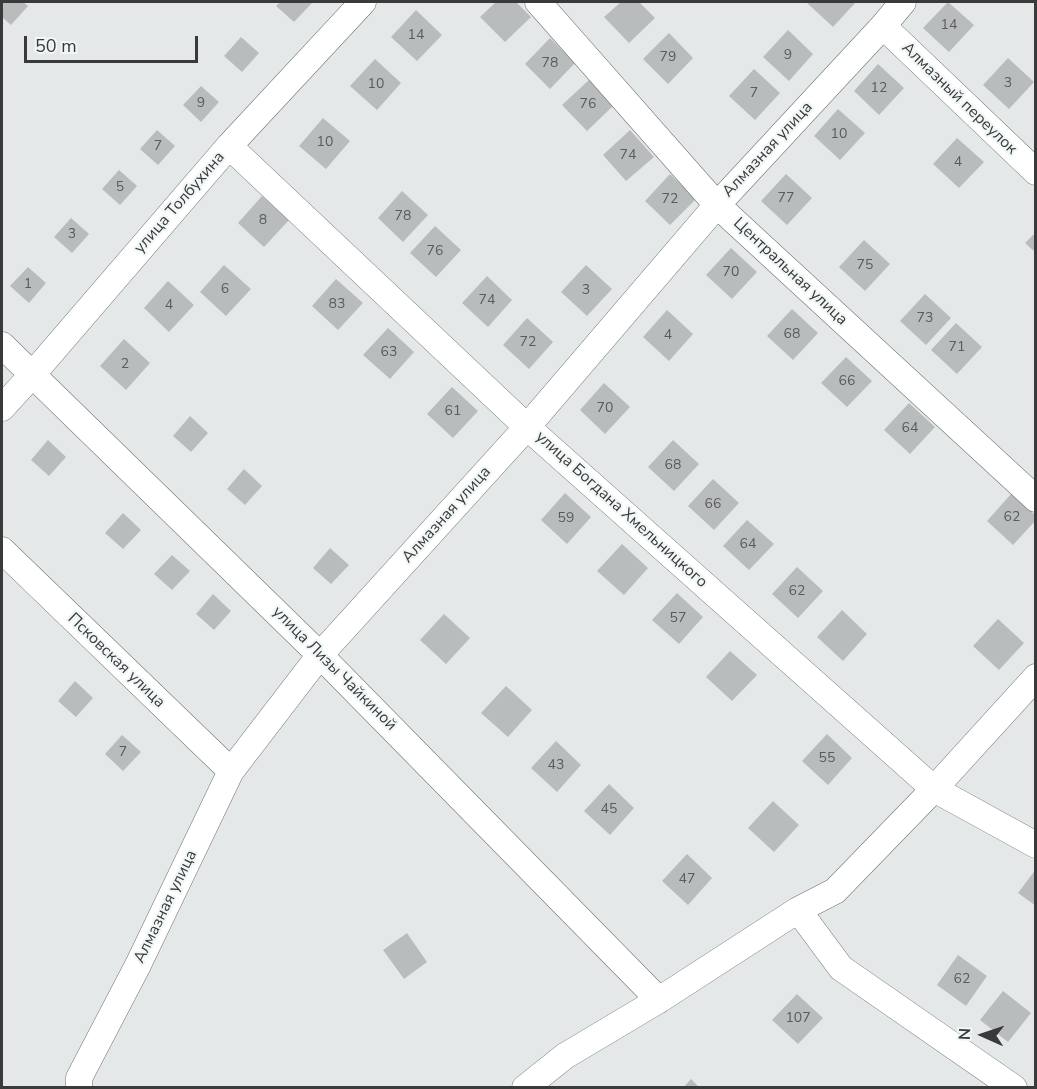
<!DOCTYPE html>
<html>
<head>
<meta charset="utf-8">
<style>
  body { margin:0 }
  #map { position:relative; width:1037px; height:1089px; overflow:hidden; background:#e4e8e9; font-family:"Nunito Sans",sans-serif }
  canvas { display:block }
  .frame { position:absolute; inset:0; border:3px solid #393b3b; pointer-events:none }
  .north { position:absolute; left:953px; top:1005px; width:60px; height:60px; -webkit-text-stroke:4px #f1f6f7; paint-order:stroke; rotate:273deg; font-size:16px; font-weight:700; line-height:24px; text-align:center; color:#393b3b }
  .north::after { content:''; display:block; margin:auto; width:21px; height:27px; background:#393b3b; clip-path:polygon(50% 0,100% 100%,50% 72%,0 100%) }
  .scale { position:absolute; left:24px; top:36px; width:174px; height:27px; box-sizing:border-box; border:3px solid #393b3b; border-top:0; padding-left:8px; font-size:18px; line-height:21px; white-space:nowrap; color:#393b3b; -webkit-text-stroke:4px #f1f6f7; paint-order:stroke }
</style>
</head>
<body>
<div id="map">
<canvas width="1037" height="1089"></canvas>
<div class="frame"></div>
<div class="north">N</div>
<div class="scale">50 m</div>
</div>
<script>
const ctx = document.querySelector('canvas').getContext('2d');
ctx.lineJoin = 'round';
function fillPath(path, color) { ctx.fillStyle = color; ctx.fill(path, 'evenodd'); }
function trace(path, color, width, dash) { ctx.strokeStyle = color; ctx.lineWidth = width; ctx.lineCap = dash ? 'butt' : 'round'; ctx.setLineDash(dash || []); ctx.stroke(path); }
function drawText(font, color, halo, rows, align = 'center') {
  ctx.font = font + ' "Nunito Sans",sans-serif'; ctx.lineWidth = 4.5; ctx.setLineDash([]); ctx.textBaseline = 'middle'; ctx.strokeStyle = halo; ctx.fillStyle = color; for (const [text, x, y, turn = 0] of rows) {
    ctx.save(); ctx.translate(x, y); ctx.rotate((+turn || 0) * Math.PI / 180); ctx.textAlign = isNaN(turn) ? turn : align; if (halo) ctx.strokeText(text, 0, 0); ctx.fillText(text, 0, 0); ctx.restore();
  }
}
fillPath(new Path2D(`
  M2,2h21l5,4 -17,19 -9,-8z
  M280,2h30l2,1 -18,19 -18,-16z
  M496,2h20l15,15 -26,25 -25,-25z
  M621,2h18l16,16 -26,25 -25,-26z
  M806,2h50l-23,25z
  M948,2l26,23 -25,27 -26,-24z
  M416,10l26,25 -25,26 -26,-24z
  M788,30l25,24 -24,27 -26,-24z
  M669,33l24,25 -25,26 -25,-25z
  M241,37l18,16 -17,19 -18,-16z
  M550,38l25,25 -25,26 -25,-25z
  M1008,58l26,24 -25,27 -26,-24z
  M375,59l26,24 -24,27 -27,-24z
  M878,64l26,24 -25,27 -25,-24z
  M754,69l26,24 -25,27 -26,-24z
  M589,80l24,26 -26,25 -25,-26z
  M201,86l18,16 -18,20 -18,-17z
  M838,109l27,24 -25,27 -26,-24z
  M323,118l27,23 -24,28 -27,-23z
  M157,130l18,16 -17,19 -18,-16z
  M630,130l24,27 -28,24 -23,-26z
  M957,138l27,24 -25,26 -26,-24z
  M119,170l18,16 -17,19 -18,-16z
  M670,174l26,25 -26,26 -25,-24z
  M786,174l26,24 -25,27 -26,-24z
  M402,191l26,24 -25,27 -25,-24z
  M262,196l27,24 -25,27 -26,-24z
  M71,218l18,16 -17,19 -18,-16z
  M435,226l26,24 -25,27 -26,-24z
  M1036,232v21l-11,-10z
  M864,240l26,24 -25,27 -26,-24z
  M731,248l26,24 -25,27 -26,-24z
  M224,265l27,24 -25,27 -26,-24z
  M586,265l26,24 -25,27 -26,-24z
  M28,267l18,16 -17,20 -19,-17z
  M487,276l25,24 -24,27 -26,-24z
  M336,279l27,24 -25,27 -26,-24z
  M168,281l26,24 -25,27 -25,-24z
  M925,294l26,24 -25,27 -26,-24z
  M792,309l26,24 -25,27 -26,-24z
  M667,310l26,24 -24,27 -26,-24z
  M527,318l26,24 -24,27 -26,-24z
  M956,323l26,24 -25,27 -26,-24z
  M388,328l26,24 -24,27 -27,-24z
  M124,339l26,24 -24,27 -26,-24z
  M846,357l26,24 -25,26 -26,-24z
  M604,383l26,24 -25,27 -25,-24z
  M452,387l26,24 -25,27 -26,-24z
  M909,403l26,24 -25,27 -26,-24z
  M190,416l18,17 -17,19 -18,-16z
  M48,440l18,17 -17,19 -18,-16z
  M673,440l26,24 -25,27 -26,-24z
  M244,469l18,17 -17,19 -18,-16z
  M713,479l26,24 -25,27 -26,-24z
  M565,493l26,24 -24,27 -26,-24z
  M1011,494l25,22v4l-23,25 -26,-24z
  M123,513l18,17 -18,19 -18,-16z
  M747,520l27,24 -25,26 -26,-24z
  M622,544l26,24 -24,27 -27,-24z
  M330,548l19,17 -18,19 -18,-16z
  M172,555l18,16 -18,19 -18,-16z
  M797,567l26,24 -25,27 -26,-24z
  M677,593l26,24 -24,27 -27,-24z
  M213,594l18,17 -17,19 -18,-16z
  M842,610l25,24 -24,27 -26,-24z
  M444,614l26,24 -24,26 -26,-24z
  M998,619l26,24 -25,27 -26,-24z
  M730,651l27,24 -25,26 -26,-24z
  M75,681l18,17 -17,19 -18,-16z
  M506,686l26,24 -24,27 -27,-24z
  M827,734l25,24 -24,27 -26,-24z
  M122,735l19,17 -18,19 -18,-17z
  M556,741l25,24 -24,27 -26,-24z
  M609,784l25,24 -24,27 -26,-24z
  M773,801l26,24 -25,27 -26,-24z
  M687,854l25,24 -24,27 -26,-24z
  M1036,869v37l-18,-13z
  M407,933l20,29 -23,17 -21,-29z
  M958,955l29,21 -21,30 -29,-21z
  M1003,991l28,22 -23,29 -28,-22z
  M797,994l26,24 -25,26 -26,-24z
  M691,1079l9,9h-17z`), '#b8bcbd');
const minor = new Path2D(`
  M538,2l179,203 319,294
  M883,26l153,146
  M229,146l298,281 407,362 102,56
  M2,345l318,310 339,345
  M2,408l30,-33 197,-229 134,-144
  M2,550l229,221
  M798,910l43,58 173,120
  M79,1088v-10l59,-113 93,-194 89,-116 207,-228 190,-222 166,-179 20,-24
  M525,1088l40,-32 94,-56 139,-90 37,-19 99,-102 102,-112`);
trace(minor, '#6e7273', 27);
trace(minor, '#fff', 26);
drawText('14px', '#595b5c', null, [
  ["14",949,26],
  ["14",416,36],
  ["9",788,56],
  ["79",668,58],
  ["78",550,64],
  ["3",1008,84],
  ["10",376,85],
  ["12",879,89],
  ["7",754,94],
  ["9",201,104],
  ["76",588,105],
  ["10",839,135],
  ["10",325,143],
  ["7",158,147],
  ["74",628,156],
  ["4",958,163],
  ["5",120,188],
  ["77",786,199],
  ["72",670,200],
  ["78",403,217],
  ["8",263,221],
  ["3",72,235],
  ["76",435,252],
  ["75",865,266],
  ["70",731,273],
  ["1",28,285],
  ["6",225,290],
  ["3",586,291],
  ["74",487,301],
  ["83",337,305],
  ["4",169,306],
  ["73",925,319],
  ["68",792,335],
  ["4",668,336],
  ["72",528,343],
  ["71",957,348],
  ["63",389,353],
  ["2",125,365],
  ["66",847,382],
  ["70",605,409],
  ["61",453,412],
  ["64",910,429],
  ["68",673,466],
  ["66",713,505],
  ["62",1012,518],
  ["59",566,519],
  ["64",748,545],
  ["62",797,592],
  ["57",678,619],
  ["7",123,753],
  ["55",827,759],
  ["43",556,766],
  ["45",609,810],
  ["47",687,880],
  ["62",962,980],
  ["107",798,1019]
]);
drawText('16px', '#393b3b', '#f1f6f7', [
  ["Алмазный переулок",959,99,44],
  ["Алмазная улица",768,150,-47],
  ["улица Толбухина",180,203,-49],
  ["Центральная улица",790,272,43],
  ["улица Богдана Хмельницкого",621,510,42],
  ["Алмазная улица",447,515,-48],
  ["Псковская улица",116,661,44],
  ["улица Лизы Чайкиной",334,669,45],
  ["Алмазная улица",166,907,-64]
]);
</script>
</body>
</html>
